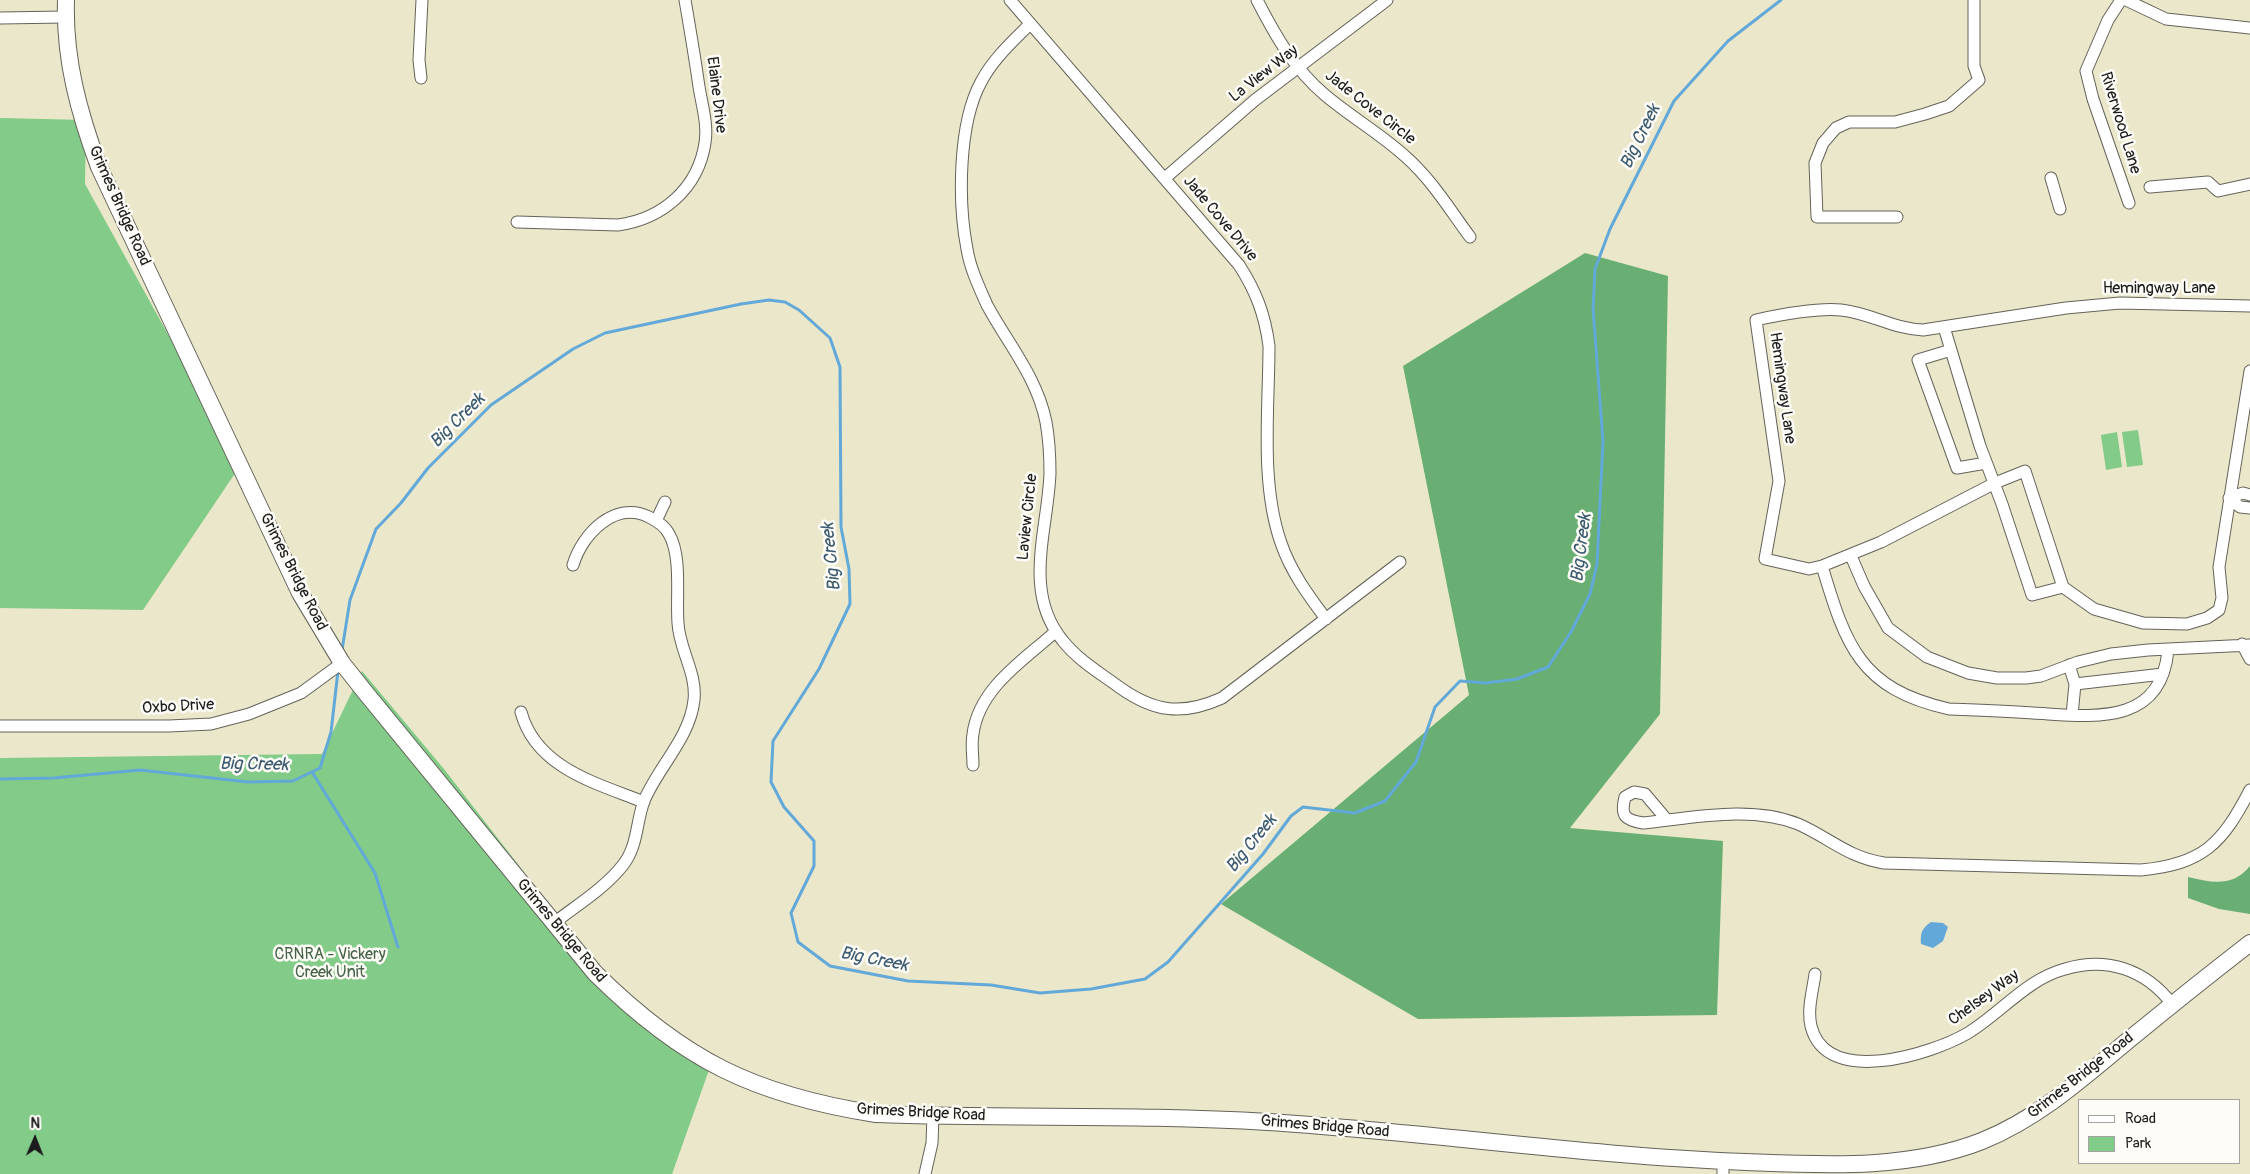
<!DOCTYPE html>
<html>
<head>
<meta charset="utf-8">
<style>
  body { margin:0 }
  #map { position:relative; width:2250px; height:1174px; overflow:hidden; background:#ebe7ca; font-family:Pangolin,sans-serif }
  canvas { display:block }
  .legend { position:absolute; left:2078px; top:1099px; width:162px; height:65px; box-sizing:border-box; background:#fdfcf7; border:1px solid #a3a29f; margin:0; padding:6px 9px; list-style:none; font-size:15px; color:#1c1c1c }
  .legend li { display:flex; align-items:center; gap:10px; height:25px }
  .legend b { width:25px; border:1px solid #a3a29f }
  .north { position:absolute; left:10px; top:1114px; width:50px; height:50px; -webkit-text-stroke:4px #fdfcf7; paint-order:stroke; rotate:1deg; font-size:14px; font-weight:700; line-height:20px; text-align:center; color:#1c1c1c }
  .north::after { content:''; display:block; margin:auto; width:18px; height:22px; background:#1c1c1c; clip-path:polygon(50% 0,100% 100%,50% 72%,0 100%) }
</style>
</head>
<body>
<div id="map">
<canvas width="2250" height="1174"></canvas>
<ul class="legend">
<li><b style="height:6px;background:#fff"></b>Road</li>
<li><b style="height:14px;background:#82cb88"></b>Park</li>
</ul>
<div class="north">N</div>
</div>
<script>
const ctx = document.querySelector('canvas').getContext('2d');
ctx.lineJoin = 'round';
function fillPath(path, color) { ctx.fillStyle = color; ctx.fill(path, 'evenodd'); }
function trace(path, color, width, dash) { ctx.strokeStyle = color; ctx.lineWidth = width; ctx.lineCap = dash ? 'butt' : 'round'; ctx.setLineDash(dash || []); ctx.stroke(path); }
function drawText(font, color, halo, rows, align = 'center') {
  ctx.font = font + ' Pangolin,sans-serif'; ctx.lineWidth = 5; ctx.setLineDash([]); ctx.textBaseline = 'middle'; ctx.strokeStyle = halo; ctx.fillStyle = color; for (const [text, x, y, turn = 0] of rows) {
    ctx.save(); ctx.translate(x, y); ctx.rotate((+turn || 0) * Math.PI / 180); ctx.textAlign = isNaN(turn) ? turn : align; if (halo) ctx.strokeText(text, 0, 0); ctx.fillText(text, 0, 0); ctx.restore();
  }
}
fillPath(new Path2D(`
  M0,118l86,2 -1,64 133,241 24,38 -99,147 -143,-2z
  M2138,430l5,35 -16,2 -5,-35z
  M2117,432l5,35 -16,3 -5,-35z
  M362,671l82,98 76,98 50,71 139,132 -37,104h-672v-416l322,-4z`), '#82cb88');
fillPath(new Path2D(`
  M1585,253l83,23 -8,438 -90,114 153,13 -6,174 -299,4 -197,-115 248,-209 -66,-329z
  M2250,866v48l-31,-5 -31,-11v-21c24,6 45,10 62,-11z`), '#69af74');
fillPath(new Path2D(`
  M1931,922l12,1 5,4 -5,14 -10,7 -12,-4c-1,-11 1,-16 10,-22z`), '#62a8d8');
trace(new Path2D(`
  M342,650l8,-50 26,-71 25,-26 27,-35 63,-63 82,-56 32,-16 136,-29 28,-4 16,2 14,8 31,28 10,29 1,160 8,42 1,35 -31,65 -46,72 -2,41 13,25 30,34v25l-23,47 7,29 32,24 78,15 83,4 49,8 51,-4 54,-10 23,-17 95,-108 28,-38 12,-9 52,6 30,-12 31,-39 19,-55 25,-26 26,2 31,-4 31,-12 23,-35 19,-38 7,-30 6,-123 -10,-132 2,-40 15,-40 64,-128 54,-60 53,-41
  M312,772l63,101 23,74
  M0,779l54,-1 86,-8 108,12 45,-1 27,-13 11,-36 7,-61`), '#62a8d8', 3);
const street = new Path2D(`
  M1010,0l229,265c17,26 26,50 30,81 0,63 -9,137 12,197 10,29 27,52 45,76
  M1257,0c18,35 37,69 68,95 26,22 56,39 81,62 26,23 44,53 64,80
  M2121,0l-13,20 -22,51 7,28 36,104
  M2126,0l40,19 84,9
  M0,18l65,-1
  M1030,24c-18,18 -37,35 -49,58 -23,42 -23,121 -14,167 3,19 12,38 20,56 21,39 50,72 59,117 3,17 4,34 4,51 -2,57 -28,119 13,168 15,19 37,32 56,46 35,25 63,29 103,11l178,-136
  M421,78l-2,-18 3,-60
  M1165,178l90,-78 132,-100
  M2051,178l9,31
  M2150,187l58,-5 10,9 32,-7
  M1897,217h-80l-2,-54 8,-20 13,-15 13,-6h46l30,-8 24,-8 30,-26 -5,-14v-66
  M517,222l101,3c44,-6 80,-36 87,-82 3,-18 -3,-38 -6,-56 -4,-29 -9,-58 -14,-87
  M2250,306l-130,-3 -54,5 -143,22c-29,-1 -53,-17 -82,-20 -23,-2 -62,5 -85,10l23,161 -14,78 44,10 13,-3 59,-24 114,-59 30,-12 38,116 31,22 49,14 44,1 20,-6 12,-8 3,-12 -3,-31 31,-196
  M1944,327l36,119 22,58 30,91 31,-8
  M1951,350l-33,10 39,108 29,-5
  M2229,498l11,9 10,1
  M2229,498l14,-5 7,2
  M656,521l9,-19
  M1851,556l13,30 24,42 39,29 41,16 29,5h29l15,-2 37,-14 33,-8 37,-4 102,-5
  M1822,566c24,80 38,123 127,143 28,1 56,2 84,4 57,3 128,15 135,-63
  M2242,644l8,15
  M2069,665l6,19 -3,31
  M2075,684l88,-10
  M521,712c15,56 75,71 123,90
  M0,726h169l42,-2 38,-10 52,-21 41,-30
  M973,765c0,-10 -2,-21 0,-31 6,-46 50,-73 82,-102
  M1667,820l-22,-26 -11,-2 -9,5c-5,19 0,23 18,26 49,-5 108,-18 155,1 32,14 49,33 86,39l257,7c62,-6 81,-26 109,-80
  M554,923c23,-18 51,-35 69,-58 15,-19 13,-43 21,-64 14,-34 46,-63 50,-101 3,-27 -15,-51 -16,-77 -2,-26 4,-67 -9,-89 -4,-8 -12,-13 -20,-17 -34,-17 -67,17 -76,48
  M1815,974c-2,16 -8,35 -4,52 15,62 121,28 157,7 33,-20 59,-54 97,-64 42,-13 81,1 107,35
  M925,1174l7,-31 1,-27
  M1723,1174v-13`);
const secondary = new Path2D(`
  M66,0c-2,59 13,113 33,167l201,426 42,70 23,29 230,281c88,87 159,122 281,141 131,5 262,0 392,8 160,10 318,34 478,40 79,3 162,8 236,-21 57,-23 102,-64 149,-103 39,-32 79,-64 119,-95`);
trace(street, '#646359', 13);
trace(secondary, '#646359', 18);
trace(street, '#fff', 11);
trace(secondary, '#fff', 16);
drawText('16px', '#1c1c1c', '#fdfcf7', [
  ["La View Way",1264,74,-38],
  ["Elaine Drive",716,95,83],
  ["Jade Cove Circle",1370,108,38],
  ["Riverwood Lane",2120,123,73],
  ["Grimes Bridge Road",119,206,66],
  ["Jade Cove Drive",1220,219,50],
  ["Hemingway Lane",2159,289],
  ["Hemingway Lane",1782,388,82],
  ["Laview Circle",1028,517,-84],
  ["Grimes Bridge Road",293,572,63],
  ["Oxbo Drive",178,707,-3],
  ["Grimes Bridge Road",561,931,50],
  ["Chelsey Way",1984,998,-36],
  ["Grimes Bridge Road",2081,1076,-38],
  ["Grimes Bridge Road",921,1113,3],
  ["Grimes Bridge Road",1325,1127,5]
]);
drawText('16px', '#456247', '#fdfcf7', [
  ["CRNRA - Vickery",330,955],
  ["Creek Unit",330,973]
]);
drawText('italic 18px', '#3c5b71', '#fdfcf7', [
  ["Big Creek",1641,137,-64],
  ["Big Creek",458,421,-45],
  ["Big Creek",1582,548,-83],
  ["Big Creek",832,557,-96],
  ["Big Creek",254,765,1],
  ["Big Creek",1252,844,-51],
  ["Big Creek",874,960,11]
]);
</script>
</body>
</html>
